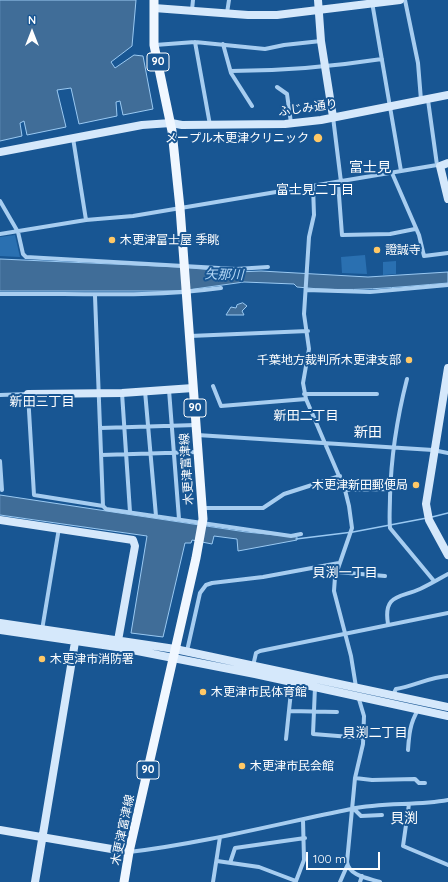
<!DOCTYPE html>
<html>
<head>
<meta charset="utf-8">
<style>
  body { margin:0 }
  #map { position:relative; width:448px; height:882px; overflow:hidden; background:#185693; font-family:Quicksand,sans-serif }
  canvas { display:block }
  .north { position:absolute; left:12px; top:12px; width:40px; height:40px; -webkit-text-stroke:3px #185693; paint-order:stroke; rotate:0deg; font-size:11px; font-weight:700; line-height:16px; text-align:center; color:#fff }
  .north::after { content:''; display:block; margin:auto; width:14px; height:18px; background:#fff; clip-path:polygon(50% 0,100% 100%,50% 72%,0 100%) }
  .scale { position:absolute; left:306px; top:852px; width:74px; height:18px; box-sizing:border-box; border:2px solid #fff; border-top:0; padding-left:5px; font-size:12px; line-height:14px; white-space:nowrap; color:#fff; -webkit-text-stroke:3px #185693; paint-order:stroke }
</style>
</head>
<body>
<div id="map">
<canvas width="448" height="882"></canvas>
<div class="north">N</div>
<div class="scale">100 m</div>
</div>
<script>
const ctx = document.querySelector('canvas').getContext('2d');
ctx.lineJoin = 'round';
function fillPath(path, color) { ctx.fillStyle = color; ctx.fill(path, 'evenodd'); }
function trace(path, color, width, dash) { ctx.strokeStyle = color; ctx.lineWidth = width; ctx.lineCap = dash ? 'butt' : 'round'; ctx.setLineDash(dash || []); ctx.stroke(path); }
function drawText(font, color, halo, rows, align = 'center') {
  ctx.font = font + ' Quicksand,"Noto Sans JP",sans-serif'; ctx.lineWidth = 4; ctx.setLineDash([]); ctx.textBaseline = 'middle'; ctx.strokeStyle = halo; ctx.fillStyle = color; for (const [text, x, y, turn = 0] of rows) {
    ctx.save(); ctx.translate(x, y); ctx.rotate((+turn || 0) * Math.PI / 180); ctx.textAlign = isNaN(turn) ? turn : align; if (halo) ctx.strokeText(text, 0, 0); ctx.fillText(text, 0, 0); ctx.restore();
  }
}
fillPath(new Path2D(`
  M15,235l5,22 -20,-1v-19z
  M365,255l2,19 -25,-1 -1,-16z
  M396,261v13l-13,1v-13z`), '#2a70b1');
const water = new Path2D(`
  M0,0h136l-4,46 -21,16 4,6 19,-13 9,1 10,53 -30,6 -3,-14 -4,1 1,14 -38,8 -8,-36 -14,2 9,37 -39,8 -3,-14 -4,2 2,13 -22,5z
  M0,259l179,8 58,5 24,-1 107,6 80,-5v11c-50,4 -101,10 -151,4l-3,-3 -50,-2 -64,9h-180z
  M243,303l4,3 -5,5 2,4h-18l5,-8 5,1 1,-3z
  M0,495l246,37 51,5v3l-59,11 -1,-12 -23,-3 -2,8 -20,-4 -1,3h-6l-22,94 -32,-4 16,-97 -147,-21z`);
fillPath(water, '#406d98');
trace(water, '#9ac9f2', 1);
trace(new Path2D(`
  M432,517l16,-4
  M296,539l57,-7 74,-14`), '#9ac9f2', 1.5);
trace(new Path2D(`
  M405,0l13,63 3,37
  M372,2l29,169
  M192,10l1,-10
  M227,13l2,-13
  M195,42l15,83
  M223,44l8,29 21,33
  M155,45l40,-3 70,7 19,-4 37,-4
  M231,71c52,0 99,-4 151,-12
  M277,87l10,7 4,29
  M428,100l9,65
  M333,117l8,65
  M73,138l13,82
  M392,173l27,62 5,21 24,-3
  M338,182l4,53 48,-1 25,-5
  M313,186l1,29 -5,22 -5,77 5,35 -6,34 3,16 39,91 4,16 3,22 -17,49 -1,14 17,65 5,31
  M0,201l18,31 5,22 3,3 210,12 32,-2
  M0,234l86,-14 47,-4 304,-51 3,1
  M306,290l64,2 78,-7
  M0,294c74,-1 147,4 221,-6
  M190,336l118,-5
  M407,379c-10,39 -16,78 -17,118 0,10 -1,21 0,31l44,53
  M213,386l8,20 85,-7
  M169,390l10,129
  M145,391l11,125
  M122,393l8,119
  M304,394h73
  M0,395l28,-1 6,101 69,11 -8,-210
  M100,428l96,-3
  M197,435l236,15 15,3
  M101,455l97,-3
  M0,461l2,29
  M345,490l45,-1
  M103,506l3,3 185,27 10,-2
  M202,508h61l21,-14 56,-18
  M336,572l49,4
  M388,624c-5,-30 12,-26 32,-35 9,-4 19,-10 28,-15
  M42,630l17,-102
  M187,651l13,-58 6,-8 6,-2 51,-6 76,-14
  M253,666l3,-13 4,-2 188,-38
  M315,687l-2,47 50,4
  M393,695l3,-6c18,-3 34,-12 52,-13
  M358,696l6,20 -1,28 -8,34 -8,84c2,14 21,16 33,20
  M289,711l48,1
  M286,739l6,-57
  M408,750c1,-15 2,-27 10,-40
  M355,778l17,2 43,-1 4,4h6
  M409,804l-6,42 45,19
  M353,808l8,8 21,-1
  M129,852c75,-9 148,-28 222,-43 32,-7 65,-3 97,-9
  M217,861l42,6 37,14 8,-21 -1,-40
  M230,863l5,-15 70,-10
  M213,882l7,-45
  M340,882l7,-16
  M360,882l2,-6`), '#a7cdf0', 4);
trace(new Path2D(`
  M318,0l3,41 12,76
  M154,8l94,7h29l123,-15
  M0,152l142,-27 29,-2 11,2 103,-1 36,-4 127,-25
  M448,163l-8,3 8,33
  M448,368l-22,136 3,16 19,35
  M28,394l94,-1 71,-5
  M0,520l133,20 2,6 -18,100
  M0,623l175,26 273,58
  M0,630l117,17 138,27 193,42
  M0,830l129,22
  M35,882l41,-246`), '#d5e8fb', 8);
trace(new Path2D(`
  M124,882l5,-30 67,-294 7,-39 -23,-311 -8,-77 -18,-86v-45`), '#f0f7ff', 9);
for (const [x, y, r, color] of [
  [318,138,5,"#ffc866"],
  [112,240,4,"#ffc866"],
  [377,250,4,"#ffc866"],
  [409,360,4,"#ffc866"],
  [416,485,4,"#ffc866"],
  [42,659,4,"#ffc866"],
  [203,692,4,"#ffc866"],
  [242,766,4,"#ffc866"]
]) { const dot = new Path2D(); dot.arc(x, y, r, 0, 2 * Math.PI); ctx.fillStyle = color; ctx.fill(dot); trace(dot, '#185693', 1.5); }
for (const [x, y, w] of [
  [158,62,22],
  [195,408,22],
  [148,770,22]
]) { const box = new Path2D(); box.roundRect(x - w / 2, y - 9, w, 18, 3); ctx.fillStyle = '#185693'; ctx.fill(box); trace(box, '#fff', 1); }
drawText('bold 11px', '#fff', null, [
  ["90",158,62],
  ["90",195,408],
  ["90",148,770]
]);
drawText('12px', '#fff', '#185693', [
  ["ふじみ通り",308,108,-8],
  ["木更津富津線",187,469,-94],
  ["木更津富津線",123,830,-78]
]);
drawText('12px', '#fff', '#185693', [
  ["メープル木更津クリニック",309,138,"right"],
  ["木更津富士屋 季眺",120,240],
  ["證誠寺",385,250],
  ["千葉地方裁判所木更津支部",401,360,"right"],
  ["木更津新田郵便局",408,485,"right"],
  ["木更津市消防署",50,659],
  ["木更津市民体育館",211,692],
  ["木更津市民会館",250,766]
], 'left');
drawText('13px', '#fff', '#185693', [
  ["富士見二丁目",315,190],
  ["新田三丁目",42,402],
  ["新田二丁目",306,416],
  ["貝渕一丁目",345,573],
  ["貝渕二丁目",375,733]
]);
drawText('italic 13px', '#b3d7f7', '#185693', [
  ["矢那川",224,275,1]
]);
drawText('14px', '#fff', '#185693', [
  ["富士見",370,168],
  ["新田",368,433],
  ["貝渕",404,819]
]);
</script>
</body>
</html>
